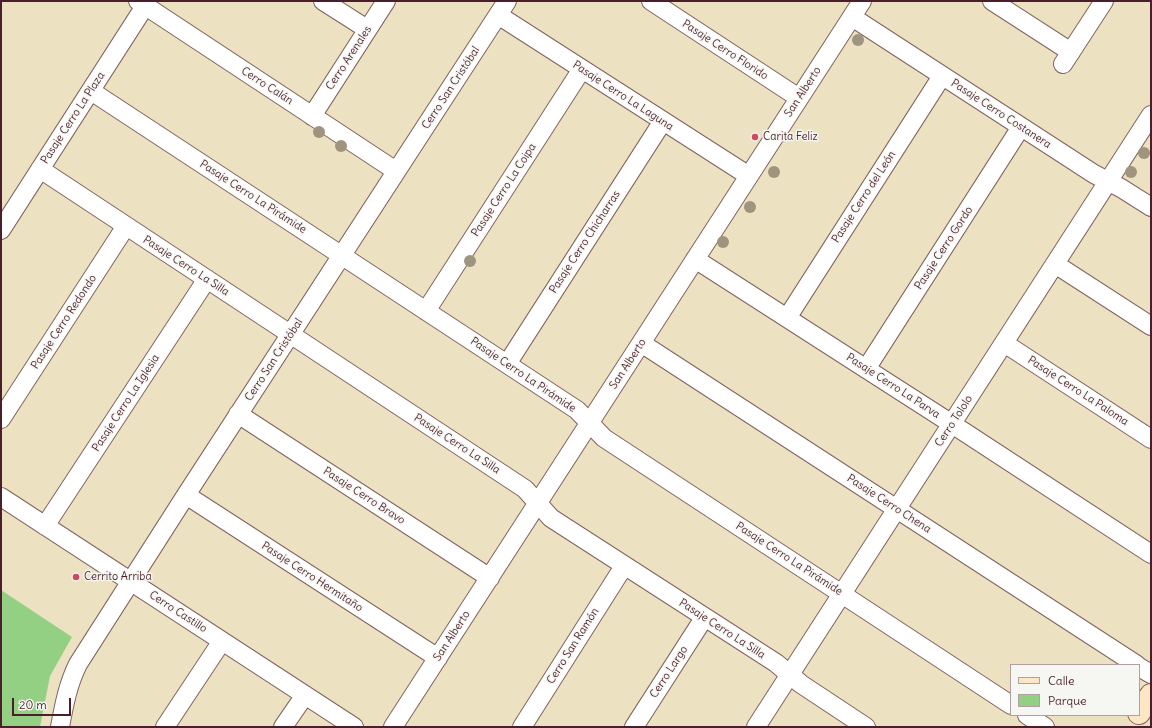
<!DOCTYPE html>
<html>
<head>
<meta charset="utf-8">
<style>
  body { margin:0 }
  #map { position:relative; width:1152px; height:728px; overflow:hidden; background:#ece2c2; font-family:Delius,sans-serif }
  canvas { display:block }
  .frame { position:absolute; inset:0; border:2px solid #4a1f2b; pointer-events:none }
  .legend { position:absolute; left:1010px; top:664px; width:130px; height:52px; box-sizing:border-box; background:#f6f6f2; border:1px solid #b1a0a2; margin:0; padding:5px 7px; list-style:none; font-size:12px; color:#4a1f2b }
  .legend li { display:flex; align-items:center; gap:8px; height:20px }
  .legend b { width:20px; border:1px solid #b1a0a2 }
  .scale { position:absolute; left:12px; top:698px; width:59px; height:18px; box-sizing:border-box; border:2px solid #4a1f2b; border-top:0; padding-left:5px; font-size:12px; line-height:14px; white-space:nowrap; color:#4a1f2b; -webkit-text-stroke:3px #f6f6f2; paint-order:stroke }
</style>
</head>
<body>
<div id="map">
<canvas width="1152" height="728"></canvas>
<div class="frame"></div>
<ul class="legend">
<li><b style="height:5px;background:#fce6c4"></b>Calle</li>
<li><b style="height:11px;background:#94d084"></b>Parque</li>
</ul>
<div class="scale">20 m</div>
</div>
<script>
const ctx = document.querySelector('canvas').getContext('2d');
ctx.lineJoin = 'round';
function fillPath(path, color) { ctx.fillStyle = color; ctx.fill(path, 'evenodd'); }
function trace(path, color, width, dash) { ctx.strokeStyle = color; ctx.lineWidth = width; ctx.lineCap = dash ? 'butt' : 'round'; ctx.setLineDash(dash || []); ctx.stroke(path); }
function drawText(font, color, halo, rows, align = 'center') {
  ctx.font = font + ' Delius,sans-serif'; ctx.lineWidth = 3; ctx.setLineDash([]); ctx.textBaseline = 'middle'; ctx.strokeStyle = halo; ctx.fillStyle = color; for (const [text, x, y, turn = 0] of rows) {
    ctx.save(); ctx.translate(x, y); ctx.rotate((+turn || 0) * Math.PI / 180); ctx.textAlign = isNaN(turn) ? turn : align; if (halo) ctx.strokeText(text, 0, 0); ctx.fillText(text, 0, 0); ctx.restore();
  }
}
fillPath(new Path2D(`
  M1,590l71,47 -22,39 -10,51h-39z`), '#94d084');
const street = new Path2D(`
  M138,1l258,170
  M323,1l44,28
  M651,1l148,97
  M992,1l79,51
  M498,15l251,161
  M852,17l242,157 27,14 30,19
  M1063,64l41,-63
  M91,91l486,319 27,28 407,267
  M312,116l74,-115
  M40,169l485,320 26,29 225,145 25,21 65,43
  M1,230l144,-224
  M695,259l257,165 199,130
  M1055,264l96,62
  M426,311l156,-242
  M787,318l155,-242
  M641,343l496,322
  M1004,343l147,96
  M507,364l156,-243
  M866,369l155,-242
  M238,414l252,164
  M1,419l125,-193
  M186,495l252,163
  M1,497l353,230
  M45,526l162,-247
  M1139,667l12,7
  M1027,715l18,12
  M60,727c4,-22 8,-43 18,-63l108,-169 321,-494
  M165,727l57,-86
  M283,727l22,-32
  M393,727l469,-726
  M522,727l102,-161
  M634,727l70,-109
  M756,727l395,-612`);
const secondary = new Path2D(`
  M1139,713l12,-18`);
trace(street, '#836360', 20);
trace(secondary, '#836360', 24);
trace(street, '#fff', 18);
trace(secondary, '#fce6c4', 22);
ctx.fillStyle = '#9f947e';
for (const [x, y] of [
  [858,40],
  [319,132],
  [341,146],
  [1144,153],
  [774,172],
  [1131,172],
  [750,207],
  [723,242],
  [470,261]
]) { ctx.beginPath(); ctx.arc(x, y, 6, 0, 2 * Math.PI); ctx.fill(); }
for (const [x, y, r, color] of [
  [755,137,4,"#d1495b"],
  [76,577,4,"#d1495b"]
]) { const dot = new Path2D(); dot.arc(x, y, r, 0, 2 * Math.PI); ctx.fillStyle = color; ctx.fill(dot); trace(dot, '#f6f6f2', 1.5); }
drawText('11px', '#4a1f2b', '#f6f6f2', [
  ["Pasaje Cerro Florido",725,50,33],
  ["Cerro Arenales",349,58,-57],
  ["Cerro Calán",267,86,33],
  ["Cerro San Cristóbal",451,88,-57],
  ["San Alberto",803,92,-57],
  ["Pasaje Cerro La Laguna",623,96,33],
  ["Pasaje Cerro Costanera",1001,114,33],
  ["Pasaje Cerro La Plaza",73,118,-57],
  ["Pasaje Cerro La Coipa",504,190,-57],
  ["Pasaje Cerro La Pirámide",253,197,33],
  ["Pasaje Cerro del León",864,197,-57],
  ["Pasaje Cerro Chicharras",585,242,-57],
  ["Pasaje Cerro Gordo",944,248,-57],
  ["Pasaje Cerro La Silla",186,266,33],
  ["Pasaje Cerro Redondo",64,322,-57],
  ["Cerro San Cristóbal",274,360,-57],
  ["San Alberto",628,364,-57],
  ["Pasaje Cerro La Pirámide",523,375,34],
  ["Pasaje Cerro La Parva",893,386,33],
  ["Pasaje Cerro La Paloma",1078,391,33],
  ["Pasaje Cerro La Iglesia",126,403,-57],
  ["Cerro Tololo",954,421,-57],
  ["Pasaje Cerro La Silla",457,444,33],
  ["Pasaje Cerro Bravo",364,496,33],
  ["Pasaje Cerro Chena",889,504,33],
  ["Pasaje Cerro La Pirámide",789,559,33],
  ["Pasaje Cerro Hermitaño",312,577,33],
  ["Cerro Castillo",178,612,33],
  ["Pasaje Cerro La Silla",722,629,33],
  ["San Alberto",452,636,-57],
  ["Cerro San Ramón",573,646,-58],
  ["Cerro Largo",669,672,-57]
]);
drawText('11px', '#4a1f2b', '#f6f6f2', [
  ["Carita Feliz",763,137],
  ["Cerrito Arriba",84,577]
], 'left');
</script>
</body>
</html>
